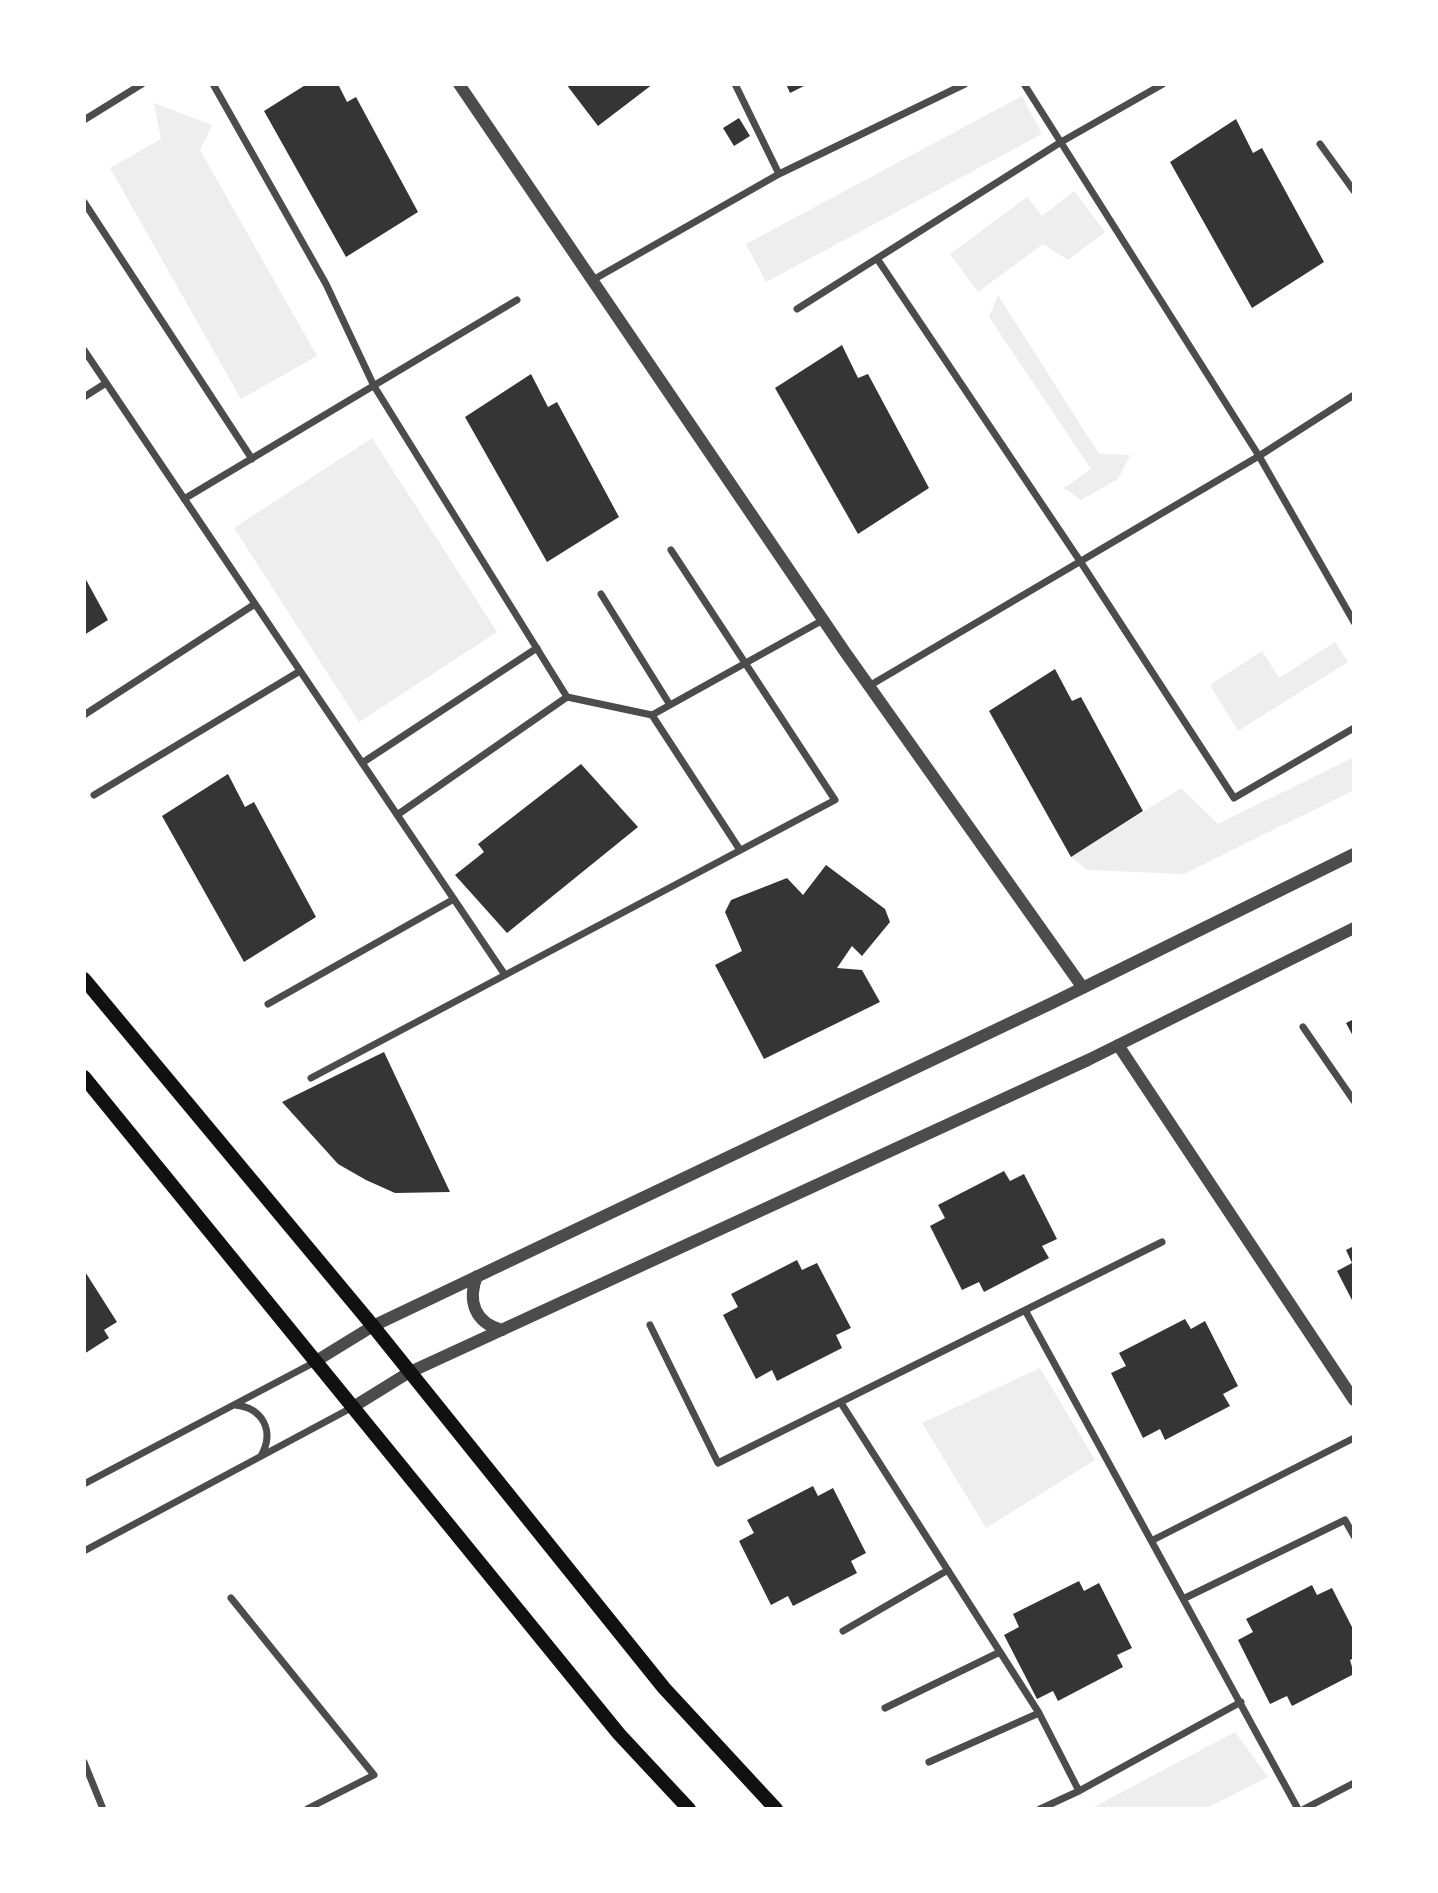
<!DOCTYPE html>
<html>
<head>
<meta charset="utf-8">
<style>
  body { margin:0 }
  #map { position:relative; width:1438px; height:1893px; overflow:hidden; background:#fff; font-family:"Noto Sans",sans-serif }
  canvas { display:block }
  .frame { position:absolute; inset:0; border:86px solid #fff; pointer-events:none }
</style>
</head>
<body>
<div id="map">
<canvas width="1438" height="1893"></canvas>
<div class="frame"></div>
</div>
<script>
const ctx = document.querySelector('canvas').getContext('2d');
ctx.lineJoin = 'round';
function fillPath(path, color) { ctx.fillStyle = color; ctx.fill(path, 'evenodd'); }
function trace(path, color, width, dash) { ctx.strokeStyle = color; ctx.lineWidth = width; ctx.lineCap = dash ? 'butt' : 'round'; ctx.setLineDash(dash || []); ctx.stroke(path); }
fillPath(new Path2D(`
  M1022,96l20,38 -276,148 -20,-38z
  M154,103l58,22 -12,25 117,206 -76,43 -131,-231 51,-29z
  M1074,191l31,41 -37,28 -25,-16 -65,48 -28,-38 77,-57 15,19z
  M998,295l101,159 31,1 -12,24 -37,21 -17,-12 27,-19 -102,-152z
  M372,438l125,194 -138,90 -125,-194z
  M1335,642l13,20 -110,69 -28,-46 52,-34 17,27z
  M1354,757v33l-170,84 -97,-4 -16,-13 110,-69 37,36z
  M1040,1368l55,92 -109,68 -64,-105z
  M1235,1732l33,45 -63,32h-115z`), '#eee');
fillPath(new Path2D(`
  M307,84h31l9,18 9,-5 62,115 -72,45 -82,-146z
  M566,84h87l-55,42z
  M786,84h22l-18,9z
  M739,118l11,18 -16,10 -11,-18z
  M1236,119l17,34 9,-5 62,114 -72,46 -82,-146z
  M842,345l16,33 10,-4 61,114 -71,46 -83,-146z
  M531,374l17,33 9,-5 62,115 -72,45 -82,-145z
  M84,576l24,44 -24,15z
  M1055,669l17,32 9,-4 62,114 -72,46 -82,-146z
  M581,764l57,63 -131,106 -52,-58 29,-23 -6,-8z
  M228,774l17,33 9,-5 62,115 -72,45 -82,-146z
  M826,865l59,44 5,13 -28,34 -10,-10 -15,22 25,2 18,32 -116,57 -49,-94 27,-14 -17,-39 6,-12 56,-22 16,17z
  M1354,1019v19l-8,-15z
  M384,1052l66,140 -55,1 -29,-13 -28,-16 -56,-62z
  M1004,1171l6,10 14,-7 33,65 -15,7 7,12 -65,34 -5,-10 -17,8 -32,-64 15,-8 -7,-13z
  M1354,1246v58l-17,-33 15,-8 -6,-13z
  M797,1260l5,10 15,-7 34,65 -15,7 6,13 -65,33 -5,-11 -16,9 -33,-64 15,-8 -7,-13z
  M84,1270l33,52 -13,8 5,8 -25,16z
  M1185,1319l6,10 14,-8 33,65 -15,8 7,12 -65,34 -5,-11 -17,9 -32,-65 15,-7 -7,-13z
  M813,1486l5,10 15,-8 33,65 -15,8 6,12 -64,33 -5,-10 -17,9 -32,-64 15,-8 -7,-13z
  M1079,1581l5,10 15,-8 33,65 -15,7 6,12 -65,34 -5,-10 -16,8 -33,-64 15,-8 -6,-13z
  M1312,1585l5,10 15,-7 22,43v27l-4,2 4,14 -62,32 -5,-10 -17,8 -32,-64 15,-8 -7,-13z`), '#353535');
trace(new Path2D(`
  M213,84l113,200 48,102 193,311
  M735,84l44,90
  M1024,84l235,372 95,166
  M84,120l58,-36
  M1320,144l34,47
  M84,202l168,257
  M878,260l202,301 154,237 120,-70
  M591,281l188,-107 186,-90
  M797,309l264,-167 102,-58
  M84,350l421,625
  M84,397l22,-14
  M184,499l333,-199
  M601,594l69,111
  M869,686l390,-230 95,-61
  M567,697l85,18 171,-95
  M84,715l171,-111
  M652,715l88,135
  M362,763l175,-115
  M94,795l206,-124
  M397,815l170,-118
  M268,1004l186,-105
  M1303,1027l51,74
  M311,1078l524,-278 -164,-250
  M1025,1310l273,499
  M650,1325l68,138 444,-221
  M841,1403l198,310 40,78
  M235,1405c28,3 40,26 26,51
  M84,1484l231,-122
  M1153,1540l201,-102
  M84,1551l269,-144
  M231,1598l143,177 -67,34
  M1185,1598l160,-78 9,16
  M843,1631l105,-61
  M885,1708l115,-56
  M84,1762l19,47
  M929,1762l110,-49
  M1040,1809l39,-18 162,-89
  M1304,1809l50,-26`), '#4c4c4c', 7);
trace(new Path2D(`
  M459,84l386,568 238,336
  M1118,1045l236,355
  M477,1276c-10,25 -2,47 25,54
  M316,1361l57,-35 677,-322 304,-150
  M353,1407l55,-34 680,-313 266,-132`), '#4c4c4c', 12);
trace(new Path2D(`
  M84,979l289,347 291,362 112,121
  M84,1077l535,657 70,75`), '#111', 14);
</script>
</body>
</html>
